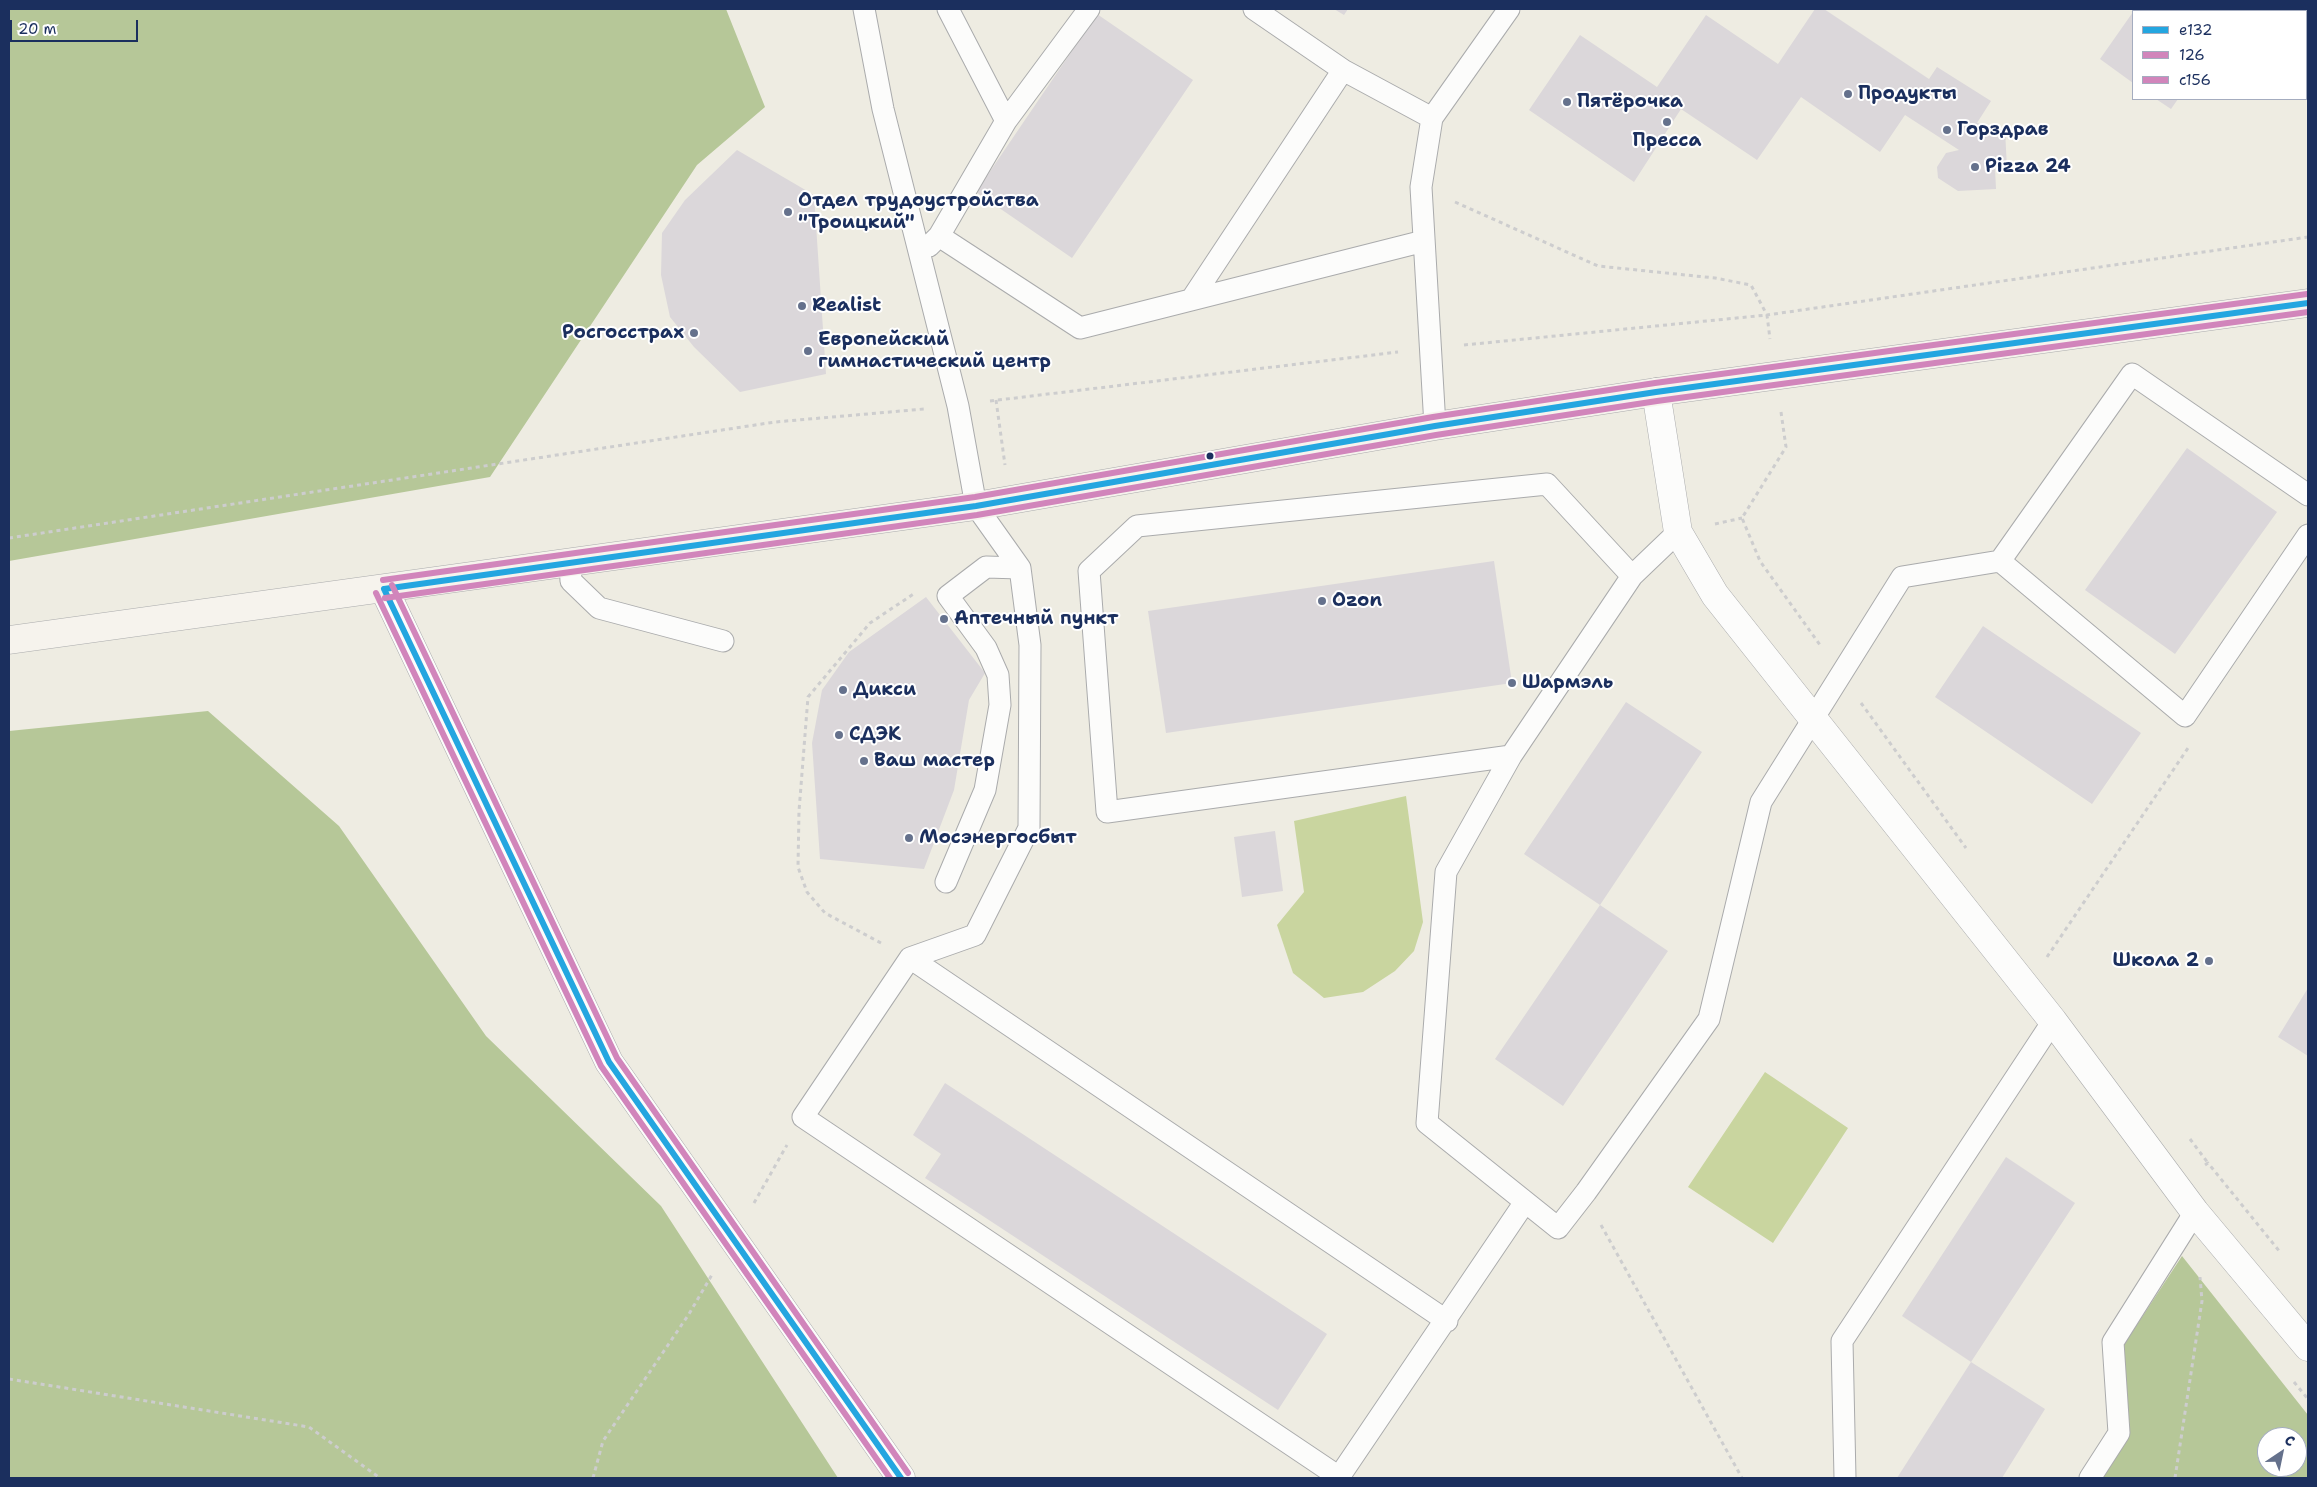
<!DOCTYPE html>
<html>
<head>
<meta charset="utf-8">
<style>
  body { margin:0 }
  #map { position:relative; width:2317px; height:1487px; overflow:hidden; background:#eeece2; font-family:"Shantell Sans",sans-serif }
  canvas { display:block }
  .frame { position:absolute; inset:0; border:10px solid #1b2f5e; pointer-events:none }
  .legend { position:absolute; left:2132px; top:10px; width:175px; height:90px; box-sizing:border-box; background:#fff; border:1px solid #a4acbf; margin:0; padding:6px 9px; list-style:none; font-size:15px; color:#1b2f5e }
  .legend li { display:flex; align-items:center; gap:10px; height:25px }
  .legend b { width:25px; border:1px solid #a4acbf }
  .north { position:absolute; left:2257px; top:1427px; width:50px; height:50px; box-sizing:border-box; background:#fff; border:1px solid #a4acbf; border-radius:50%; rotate:34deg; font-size:14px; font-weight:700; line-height:20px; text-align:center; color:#1b2f5e }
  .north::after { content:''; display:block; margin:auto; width:18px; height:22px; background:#65718c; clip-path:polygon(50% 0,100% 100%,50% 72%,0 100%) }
  .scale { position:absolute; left:10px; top:20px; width:128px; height:22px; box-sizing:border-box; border:2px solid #1b2f5e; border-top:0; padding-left:6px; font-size:15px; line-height:18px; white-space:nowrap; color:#1b2f5e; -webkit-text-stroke:4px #fff; paint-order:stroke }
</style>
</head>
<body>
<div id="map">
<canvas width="2317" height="1487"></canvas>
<div class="frame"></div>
<ul class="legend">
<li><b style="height:6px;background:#24a6e0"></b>е132</li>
<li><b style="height:6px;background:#d185bb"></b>126</li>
<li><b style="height:6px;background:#d185bb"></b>с156</li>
</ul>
<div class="north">С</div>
<div class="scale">20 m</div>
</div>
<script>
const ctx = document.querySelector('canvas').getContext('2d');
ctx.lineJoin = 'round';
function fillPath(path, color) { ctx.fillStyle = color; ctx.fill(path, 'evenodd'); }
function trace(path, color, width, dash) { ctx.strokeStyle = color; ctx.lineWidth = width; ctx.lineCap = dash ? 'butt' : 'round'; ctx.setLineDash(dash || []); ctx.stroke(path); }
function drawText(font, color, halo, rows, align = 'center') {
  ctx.font = font + ' "Shantell Sans",sans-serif'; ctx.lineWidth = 4; ctx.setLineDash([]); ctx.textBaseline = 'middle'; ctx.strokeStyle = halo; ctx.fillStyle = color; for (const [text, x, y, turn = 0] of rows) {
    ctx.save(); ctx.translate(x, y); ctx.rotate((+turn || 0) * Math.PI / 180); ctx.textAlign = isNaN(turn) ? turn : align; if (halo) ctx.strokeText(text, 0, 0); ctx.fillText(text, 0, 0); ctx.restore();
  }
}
fillPath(new Path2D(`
  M1406,796l17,126 -9,29 -19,20 -32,21 -39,6 -31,-25 -16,-48 27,-33 -10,-71z
  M1765,1072l83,56 -75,115 -85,-56z`), '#c9d59f');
fillPath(new Path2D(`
  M9,9h717l39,98 -68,58 -207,312 -481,84z
  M208,711l131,115 147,210 175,170 177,272h-829v-747z
  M2182,1256l126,159v63h-207l29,-46 -7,-86zM2267,1437h30v30h-30z`), '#b6c798');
fillPath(new Path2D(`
  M1334,9h14l-4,6z
  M1815,9h9l105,70 8,-12 54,34 -14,22 28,7 2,38h-12l1,21 -38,2 -20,-13 -1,-11 9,-14 13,-3 -54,-35 -25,37 -79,-55 -44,63 -76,-51 -47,73 -105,-72 51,-75 77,52 49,-72 72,49z
  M2135,9h107l-2,2h-106z
  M2133,12v71l-33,-24z
  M1097,14l96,66 -121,178 -96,-66z
  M2156,99h22l-7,10z
  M737,150l77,45 12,179 -86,18 -46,-45 -24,-30 -9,-42 1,-42 23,-33z
  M2187,448l90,64 -102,142 -90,-64z
  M1494,561l18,122 -346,50 -18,-122z
  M926,597l59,76 -16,27 -15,90 -30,79 -104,-10 -8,-116 10,-53 27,-38z
  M1983,626l158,107 -49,71 -157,-107z
  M1626,702l76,50 -102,153 -76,-51z
  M1275,831l8,60 -41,6 -8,-60z
  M1600,905l68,46 -105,155 -68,-47z
  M2308,988v68l-30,-19z
  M945,1083l382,251 -49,76 -353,-232 16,-24 -28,-19z
  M2006,1157l69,46 -104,159 74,47 -43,69h-105l74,-116 -69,-46z`), '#dbd7da');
const lane = new Path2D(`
  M864,9l19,100 75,297 18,100 44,62 10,77 -1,183 -54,107 -65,23 -107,159 536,360 186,-275
  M948,9l58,112
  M1254,9l89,61
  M939,236l141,92 344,-87
  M929,246l10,-10 67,-115 83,-112
  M1191,300l152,-230 89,48
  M1435,426l-14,-239 11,-69 77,-109
  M2000,561l185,155 123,-181
  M570,563l1,18 28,27 124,33
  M1632,576l-85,-92 -410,42 -48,45 18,241 404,-56 121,-180 46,-44
  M1511,756l-65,116 -19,251 131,105 28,-36 123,-173 52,-217 141,-225 98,-16 132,-187 176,121
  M946,882l39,-92 15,-85 -2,-30 -12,-27 -38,-52 38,-29 34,1
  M910,958l537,363
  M1845,1478l-3,-137 211,-320
  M2090,1478l29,-45 -6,-91 82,-130`);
const street = new Path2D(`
  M1656,392l22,140 37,63 338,426 142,191 113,135
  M384,589l225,473 292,416`);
const secondary = new Path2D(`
  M9,640l967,-134 459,-80 221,-34 652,-89`);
trace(lane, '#aaabac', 23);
trace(street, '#aaabac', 29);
trace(secondary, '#aaabac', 29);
trace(new Path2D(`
  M1455,202l143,64 117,12 36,7 16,30 541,-78
  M1464,345l303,-30 3,24
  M996,400l9,65
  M990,401l408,-49
  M1781,412l5,35 -44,71 18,43 60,84
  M1715,524l27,-6
  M9,538l766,-116 149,-13
  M1861,703l105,145
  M881,943l-56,-30 -18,-21 -9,-25 1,-56 9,-114 62,-74 45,-30
  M2047,957l141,-209
  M2190,1139l18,24
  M2205,1165l3,-2 72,89
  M754,1203l33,-58
  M1601,1225l141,253
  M9,1379l300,48 71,51
  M2294,1382l14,17
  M593,1478l10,-37 86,-127 24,-41
  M2175,1478l27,-177 -2,-24`), '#cdcdce', 3, [4, 4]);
trace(lane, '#fcfcfb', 21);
trace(street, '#fcfcfb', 28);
trace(secondary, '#f6f3ed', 28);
trace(new Path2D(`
  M384,589l592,-83 459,-80 221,-34 652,-89
  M384,589l225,473 292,416`), '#24a6e0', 6);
trace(new Path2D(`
  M376,593l225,473 289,412
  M385,598l592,-83 459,-80 221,-34 651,-89`), '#d185bb', 6);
trace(new Path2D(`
  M383,580l592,-83 458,-80 222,-34 652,-89
  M392,585l225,473 291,415`), '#d185bb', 6);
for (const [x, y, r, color] of [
  [1848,94,5,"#65718c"],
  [1567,102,5,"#65718c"],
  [1667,122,5,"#65718c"],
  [1947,130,5,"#65718c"],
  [1975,167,5,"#65718c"],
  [788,212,5,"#65718c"],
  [802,306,5,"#65718c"],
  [694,333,5,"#65718c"],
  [808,351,5,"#65718c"],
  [1210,456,4.5,"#1b2f5e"],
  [1322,601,5,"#65718c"],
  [944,619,5,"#65718c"],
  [1512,683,5,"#65718c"],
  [843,690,5,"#65718c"],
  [839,735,5,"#65718c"],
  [864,761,5,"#65718c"],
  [909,838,5,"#65718c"],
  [2209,961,5,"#65718c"]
]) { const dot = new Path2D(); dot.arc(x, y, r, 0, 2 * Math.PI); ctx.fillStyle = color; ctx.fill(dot); trace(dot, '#fff', 2); }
drawText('bold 19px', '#1b2f5e', '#fff', [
  ["Продукты",1858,94],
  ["Пятёрочка",1577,102],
  ["Горздрав",1957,130],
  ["Пресса",1667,141,"center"],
  ["Pizza 24",1985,167],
  ["Отдел трудоустройства",798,201],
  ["\"Троицкий\"",798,223],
  ["Realist",812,306],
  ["Росгосстрах",684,333,"right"],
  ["Европейский",818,340],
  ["гимнастический центр",818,362],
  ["Ozon",1332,601],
  ["Аптечный пункт",954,619],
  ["Шармэль",1522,683],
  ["Дикси",853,690],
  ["СДЭК",849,735],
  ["Ваш мастер",874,761],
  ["Мосэнергосбыт",919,838],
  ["Школа 2",2199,961,"right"]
], 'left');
</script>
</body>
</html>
